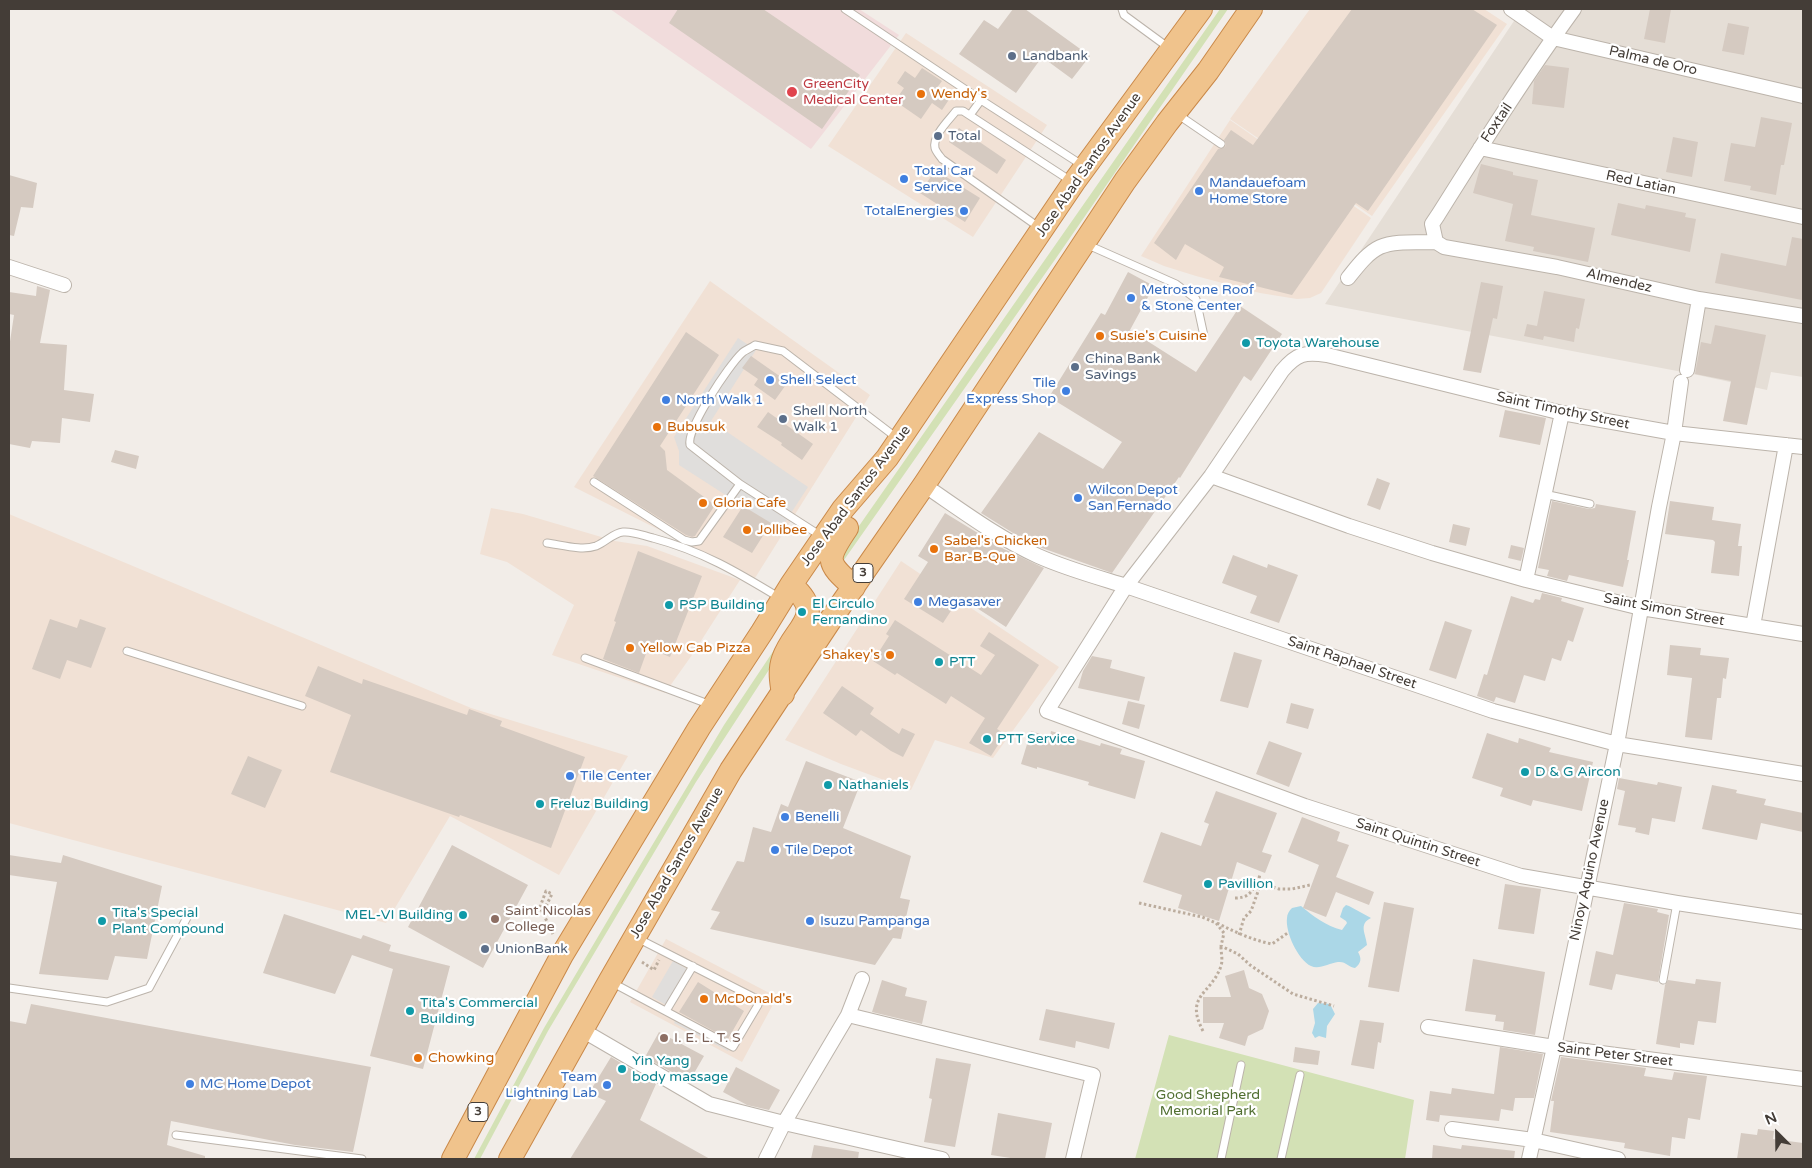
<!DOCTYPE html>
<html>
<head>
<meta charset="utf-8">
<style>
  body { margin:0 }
  #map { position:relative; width:1812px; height:1168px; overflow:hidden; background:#f2ede8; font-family:"Varela Round",sans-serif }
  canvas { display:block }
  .frame { position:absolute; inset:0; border:10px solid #443d37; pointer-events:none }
  .north { position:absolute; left:1752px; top:1108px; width:50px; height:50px; -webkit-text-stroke:4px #fff; paint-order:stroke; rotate:337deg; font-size:14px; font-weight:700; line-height:20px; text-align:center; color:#443d37 }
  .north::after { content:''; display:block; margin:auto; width:18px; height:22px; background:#443d37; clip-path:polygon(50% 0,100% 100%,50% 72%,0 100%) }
</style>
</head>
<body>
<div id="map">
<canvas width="1812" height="1168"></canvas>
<div class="frame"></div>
<div class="north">N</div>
</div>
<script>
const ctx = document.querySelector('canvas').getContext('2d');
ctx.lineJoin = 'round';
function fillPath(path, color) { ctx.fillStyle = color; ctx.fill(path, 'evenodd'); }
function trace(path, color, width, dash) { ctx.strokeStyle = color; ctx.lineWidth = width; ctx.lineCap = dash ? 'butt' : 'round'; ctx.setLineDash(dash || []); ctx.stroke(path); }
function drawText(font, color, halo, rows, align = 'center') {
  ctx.font = font + ' "Varela Round",sans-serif'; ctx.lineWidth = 4.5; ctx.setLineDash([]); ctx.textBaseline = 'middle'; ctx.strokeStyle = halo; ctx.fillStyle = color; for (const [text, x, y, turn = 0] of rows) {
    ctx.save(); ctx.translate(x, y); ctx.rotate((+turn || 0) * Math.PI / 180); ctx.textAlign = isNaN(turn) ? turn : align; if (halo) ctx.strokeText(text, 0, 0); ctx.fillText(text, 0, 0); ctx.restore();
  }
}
fillPath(new Path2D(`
  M1522,9h281v368l-32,-5 -4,18 -74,-16 -368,-70z`), '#e5ded6');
fillPath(new Path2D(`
  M1310,9h174l23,15 -135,192 -142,-97z
  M906,33l141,92 -74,112 -145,-91z
  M1230,120l141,98 -50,75 -11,5 -13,1 -37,-6 -64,-17 -32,-10 -23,-10z
  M710,281l160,114 -115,183 -181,-91z
  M491,508l32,6 92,27 32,5 93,34 -48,75 -27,38 -113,-38 22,-50 -67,-43 -27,-8z
  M9,514l462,194 157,48 -69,119 -109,-59 -64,107 -377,-100z
  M901,561l158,106 -66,91 -58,-18 -24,50 -70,-26 -56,-24z
  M666,939l111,58 -35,65 -112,-60z`), '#f1e1d5');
fillPath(new Path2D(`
  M610,9h249l40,26 -88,114z`), '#f1dcdc');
fillPath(new Path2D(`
  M1220,9h8l-174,252 -210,299 -6,-4z
  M796,617l-22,45 -78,120 -148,249 -68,128h-6l70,-131 94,-159 86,-144z
  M1169,1035l245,65 -9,59h-270z`), '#d3e1b5');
fillPath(new Path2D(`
  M738,338l18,12 -45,71 97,66 -28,43 -101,-65v-14l-5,-14z
  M673,961l14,8 -21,36 -14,-8z
  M676,1019l54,28 -2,4 -54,-28z`), '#e0dedc');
fillPath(new Path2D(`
  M1346,905l3,1 22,12c-13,6 -5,16 -4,27l-9,7c4,7 3,11 -3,16 -7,-1 -9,-7 -17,-6 -9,1 -19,8 -27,4 -13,-6 -26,-34 -24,-48 0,-4 2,-7 5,-10l9,-2c12,10 25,20 41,24l5,-7 -1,-2 -6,-4 3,-9z
  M1318,1003l12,1 5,10 -8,12 -1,12 -7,-2 -4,2 -3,-5 3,-10 -2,-14z`), '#abd7e7');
fillPath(new Path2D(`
  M678,9h85l97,66 -38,54 -153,-106z
  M1013,9h12l65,47 -18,23 -30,-22 -26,36 -57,-39 25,-34 14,9z
  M1352,9h120l25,16 -129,186 -12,-8 -64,92 -73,-18 5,-10 -39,-23 -9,16 -22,-17 64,-94 7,-2 1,-3 -2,-4 7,-10 22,15z
  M1650,9h21l-6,34 -21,-4z
  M1728,23l21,4 -5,28 -22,-4z
  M1545,65l24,3 -5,40 -32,-4 2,-23z
  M922,68l20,13 -6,8 14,9 -8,12 -10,-7 -11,16 -26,-18 9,-13 -7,-5 8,-12 10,7z
  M1761,117l31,6 -8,42h-3l-5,30 -26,-5 1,-4 -27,-5 7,-38 24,4z
  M959,128l47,32 -9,14 -48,-32z
  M1673,137l25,5 -6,35 -26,-5z
  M1481,164l32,8v3l25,5 -7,35 64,13 -7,34 -55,-11 1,-4 -29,-6 8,-37 -40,-11z
  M940,173l40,25 -15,24 -45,-29 12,-18 5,3z
  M9,175l28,8 -4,25 -12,-1 -7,29 -5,-1z
  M1618,203l27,6 1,-4 40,8 -1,4 11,2 -6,33 -79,-17z
  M1792,237l11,2 -1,61 -87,-17 6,-30 65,13z
  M1128,272l26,14 -24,44 66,42 44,-66 42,28 -31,47 -7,-5 -64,102 -1,-1 -67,96 -70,-25 -29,-15 -32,-20 58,-81 64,37 19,-27 -73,-45 52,-84 4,2z
  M1481,282l22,4 -6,33 -4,-1 -12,55 -18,-3z
  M37,286l13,4 -10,53 27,2 -3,45 30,4 -4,28 -28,-4 -2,25 -28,-2 -2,7 -21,-4v-96l5,-33 -5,-1v-22l27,4z
  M1544,291l41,8 -6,30 -3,-1 -2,14 -30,-6 -1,4 -19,-4 3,-12 10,2z
  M1715,325l51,10 -19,90 -24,-4 8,-40 -36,-7 6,-32 10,2z
  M686,332l33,23 -59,91 5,5 2,19 48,35 -20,31 -3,1 -6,-2 -93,-59z
  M751,356l37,26 -13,18 -21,-15 4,-6 -16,-11z
  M1505,410l41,8 -6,27 -41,-8z
  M768,412l45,32 -11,16 -21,-15 1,-2 -25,-16z
  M115,450l24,6 -3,13 -25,-7z
  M1377,478l13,5 -10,27 -13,-5z
  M1552,501l37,8 6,-1 1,-4 40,7 -9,49h2l-6,27 -54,-12 -2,6 -20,-5 2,-6 -11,-2z
  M1670,501l44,6 -2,13 29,4 -3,22h4l-3,30 -28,-3 4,-31 -2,-2 -48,-6z
  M743,506l28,17 -19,30 -29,-16z
  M945,513l59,36 40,19 -38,59 -46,-30 -17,26 -39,-24 24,-37 -10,-6z
  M1453,524l17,4 -4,18 -17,-4z
  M1511,545l13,3 -3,13 -13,-3z
  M638,551l64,25 -32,81 -22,-9 -9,25 -36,-14 13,-37 -2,-1z
  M1233,555l34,13 1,-4 30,11 -19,48 -29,-10 7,-17 -35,-13z
  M1542,593l20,5 -1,3 23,7 -11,34 -5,-2 -7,21 -9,-3 -7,23 -21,-6 -9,28 -19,-6 -2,5 -17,-6 7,-22 3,1 24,-79 22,7 2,-4 5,1z
  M50,619l27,9 3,-9 26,9 -15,40 -24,-8 -7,19 -28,-10z
  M895,620l86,55 14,-20 -15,-9 9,-14 50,33 -42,64 8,5 -14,22 -22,-13 16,-25 -34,-22 -5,8 -49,-31 -2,2 -22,-14 16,-25 -3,-2z
  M1445,621l27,9 -16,49 -27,-9z
  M1670,645l31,3 -1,7 29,3 -3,21 -3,-1 -2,20h-4l-5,42 -27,-3 7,-59 -25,-3z
  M1234,652l28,8 -14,48 -28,-7z
  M1092,656l20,4 -2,8 35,9 -6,24 -61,-13 5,-17z
  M318,666l44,18 1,-5 104,36 2,-6 33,12 -2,5 85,31 -34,91 -91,-33 -1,2 -129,-45 21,-57 -46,-19z
  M842,686l32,22 -4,6 29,20 3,-6 13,6 -12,23 -12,-6 -30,-21 -5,6 -33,-23z
  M1128,701l17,4 -6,24 -17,-5z
  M1291,703l23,6 -6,20 -22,-6z
  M1031,731l19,6 1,-6 49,15 1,-3 21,6 -2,5 25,7 -10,38 -47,-14 1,-3 -52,-15v2l-16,-5z
  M1487,733l31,10 1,-5 32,10 -2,4 44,10 -11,49 -49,-11 -2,6 -31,-10 3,-8 -31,-10z
  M1269,741l33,12 -13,34 -33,-13z
  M248,756l34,14 -17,38 -34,-14z
  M806,761l55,21 -18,46 68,28 -11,42 10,2 -9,39 -8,-1 -18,27 -165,-36 10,-17 -9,-2 26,-49 7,1 9,-35 18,5 10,-28 7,3z
  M1619,778l38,7 1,-3 24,5 -7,35 -23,-4 -3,17 -14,-3 1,-4 -18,-3 7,-34 -8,-2z
  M1712,785l25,5 -1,3 30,6 -2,6 39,8v19l-42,-9 -4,17 -55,-11z
  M1216,791l61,22 -15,39 10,3 -7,18 -28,-11 -18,59 -41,-13 4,-13 -39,-13 18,-50 40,14 8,-22 -5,-2z
  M1302,817l38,15 -3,9 12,4 -13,32 38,15 -5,13 -33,-13 -10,25 -23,-9 16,-43 -31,-13z
  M452,845l76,40 -45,83 -75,-41z
  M9,855l52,8 2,-8 99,31 -15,73 -32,-3 -7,24 -69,-6 18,-92 -48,-7z
  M1505,884l36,5 -7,45 -36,-5z
  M1384,902l30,6 -15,84 -31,-5z
  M1624,903l34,6 -1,3 12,3 -11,67 -42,-8 -4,16 -23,-5 7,-34 17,4z
  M284,914l77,25 2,-4 28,10 -2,6 61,15 -27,103 -53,-13 23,-87 -41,-14 -17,39 -72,-21z
  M1473,959l72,13 -10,63 -32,-5 1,-8 -9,-1 1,-6 -31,-4z
  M1244,970l5,18 13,6 7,17 -6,18 -15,7 -3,10 -26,-8 5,-15h-21v-26h28l-6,-21z
  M1696,979l25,3 -5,41 -18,-2 -4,24 -14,-2v5l-24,-4 9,-59 3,-5 27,4z
  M882,980l25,8 -2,8 22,5 -5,23 -50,-12z
  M698,982l46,29 -16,28 -49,-27z
  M31,1004l340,63 -18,85 -58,-7 -124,-24 -4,24 38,11v3h-196v-138l17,3z
  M1046,1009l69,14 -6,26 -33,-8 -1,7 -36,-8z
  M1360,1020l24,3 -3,20 -3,-1 -4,27 -23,-4z
  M659,1032l45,24 -15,26 -44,-25z
  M1295,1047l25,4 -2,14 -25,-3z
  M1500,1047l43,7 -9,44h-19l-2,13 -12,-2 -2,12 -59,-6 -1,7 -13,-2 4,-29 21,3 1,-6 42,6z
  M611,1057l45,27 -16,36 70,39h-140l36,-58 -17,-8z
  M1561,1057l85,11 -2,8 28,4 2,-8 33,4 -7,44 -12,-2 -3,21 -13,-2 -2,19 -46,-8 1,-5 -75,-11 4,-31h-3z
  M936,1058l35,6 -16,83 -31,-5 8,-43 -3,-1z
  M736,1067l44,23 -11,20 -22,-5 -24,-13z
  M998,1113l54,10 -7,36h-28l-26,-4z
  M1758,1129l16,2 -1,8 30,4v16h-66l4,-26 16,2z
  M814,1145l45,7 -1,7h-47z
  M1433,1145l28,4 1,-4 53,6 -1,8h-82z`), '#d5cac1');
const service = new Path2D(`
  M845,9l136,91 101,65
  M1122,9l2,6 45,33
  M1177,114l44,30
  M970,115l11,-15
  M1040,228l-98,-69c-2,-3 -6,-7 -7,-11 -3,-12 14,-28 21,-37h7l108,70
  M1088,245l88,39 20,15 8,37
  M594,482l90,58 8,2 7,-1 41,-57
  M1544,494l46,10
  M821,536l-81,-52 -50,-39c-4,-16 39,-80 52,-92 3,-3 9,-5 13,-8l28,6 114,87
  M547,543c15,2 35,8 49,3 10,-4 17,-13 27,-14 10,-1 21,4 30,6 49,13 84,34 127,60
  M127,651l175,55
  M585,658l126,47
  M1663,980l14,-77
  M611,982l122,65 25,-42 -1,-6 -120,-61
  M9,988l98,14 42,-14 41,-76
  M666,1011l27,-45
  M176,1135l186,24
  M1221,1159l20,-94
  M1281,1159l19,-84`);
const minor = new Path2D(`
  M1511,9l42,29 250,58
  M1480,148l323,69
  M1436,242l8,5 113,20 142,32 104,17
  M1436,242l-4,-18 6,-9c44,-70 88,-140 136,-206
  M9,267l55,18
  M1348,278c9,-11 19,-25 32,-31 16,-7 39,-4 56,-5
  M1687,370l12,-71
  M1803,447l-129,-14 -112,-20 -235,-58c-22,-3 -30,-2 -45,16l-71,105 -85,110 -79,125 258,95 216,70 156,27 126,19
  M1211,476l138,50 83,27 94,27 115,28 162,26
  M924,485c37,25 74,53 114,71 29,13 59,21 88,30l367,125 124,33 186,30
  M1526,580l36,-167
  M1753,626l33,-181
  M848,1015l245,60 -20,84
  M1428,1027l126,20 249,32
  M582,1030l127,74 75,19 158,36
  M1452,1129l81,11 85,19
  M766,1159l18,-36 64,-108 14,-36
  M1529,1159l25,-112 63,-303 42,-237 15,-74 7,-51`);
const trunk = new Path2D(`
  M847,528c-21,31 -22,34 7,59
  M783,694c-2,-12 -4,-24 0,-35 11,-32 45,-43 8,-74
  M453,1159l109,-204 137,-227 63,-96 29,-47 52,-76 44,-51 187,-276 127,-173
  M510,1159l99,-177 122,-212 98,-148 95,-137 201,-304 42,-58 41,-52 43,-62`);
trace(service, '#bcb4ab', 9);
trace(minor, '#bcb4ab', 16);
trace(trunk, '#ca8949', 24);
trace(new Path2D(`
  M1258,883l2,-9
  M1235,898c12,0 17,-5 22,-16
  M1139,903l63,14 14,6 8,10 -3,13 17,8 12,11 43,29 41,12
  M546,906l6,-12 -6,-3 -6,16 13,27
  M1217,923c18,9 35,17 55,21l17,-12
  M1239,935l5,-17 7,-7 10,-28 18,6h13l18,-4
  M642,962l12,8 5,-10
  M1203,1031c-19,-36 8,-36 18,-65 2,-6 0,-13 0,-19`), '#bcad9e', 3, [2.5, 2.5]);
trace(service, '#fff', 7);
trace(minor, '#fff', 14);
trace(trunk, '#f0c38c', 22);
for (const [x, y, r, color] of [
  [1012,56,5,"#5c6f8a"],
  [792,92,6,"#e0444e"],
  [921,94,5,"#e8710a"],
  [938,136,5,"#5c6f8a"],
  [904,179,5,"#3f7fe0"],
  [1199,191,5,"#3f7fe0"],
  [964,211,5,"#3f7fe0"],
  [1131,298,5,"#3f7fe0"],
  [1100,336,5,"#e8710a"],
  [1246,343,5,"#0f9aa8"],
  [1075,367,5,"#5c6f8a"],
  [770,380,5,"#3f7fe0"],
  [1066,391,5,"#3f7fe0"],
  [666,400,5,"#3f7fe0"],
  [783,419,5,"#5c6f8a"],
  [657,427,5,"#e8710a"],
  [1078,498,5,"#3f7fe0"],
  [703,503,5,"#e8710a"],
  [747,530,5,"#e8710a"],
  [934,549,5,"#e8710a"],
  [918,602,5,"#3f7fe0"],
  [669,605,5,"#0f9aa8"],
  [802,612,5,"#0f9aa8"],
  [630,648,5,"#e8710a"],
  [890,655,5,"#e8710a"],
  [939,662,5,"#0f9aa8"],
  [987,739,5,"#0f9aa8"],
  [1525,772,5,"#0f9aa8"],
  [570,776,5,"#3f7fe0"],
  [828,785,5,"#0f9aa8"],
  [540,804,5,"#0f9aa8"],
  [785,817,5,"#3f7fe0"],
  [775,850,5,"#3f7fe0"],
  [1208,884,5,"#0f9aa8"],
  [463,915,5,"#0f9aa8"],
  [495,919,5,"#8d6e63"],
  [102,921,5,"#0f9aa8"],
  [810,921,5,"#3f7fe0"],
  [485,949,5,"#5c6f8a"],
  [704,999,5,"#e8710a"],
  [410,1011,5,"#0f9aa8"],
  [664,1038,5,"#8d6e63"],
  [418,1058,5,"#e8710a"],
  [622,1069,5,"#0f9aa8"],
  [190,1084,5,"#3f7fe0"],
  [607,1085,5,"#3f7fe0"]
]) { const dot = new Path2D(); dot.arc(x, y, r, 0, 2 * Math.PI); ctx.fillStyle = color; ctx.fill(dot); trace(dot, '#fff', 2); }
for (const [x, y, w] of [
  [863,573,20],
  [478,1112,20]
]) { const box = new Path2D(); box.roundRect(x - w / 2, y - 9.5, w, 19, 4); ctx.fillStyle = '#fff'; ctx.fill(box); trace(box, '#443d37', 1); }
drawText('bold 12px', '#443d37', null, [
  ["3",863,573],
  ["3",478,1112]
]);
drawText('14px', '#4e5e75', '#fff', [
  ["Landbank",1022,56],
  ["Total",948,136],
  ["China Bank",1085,359],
  ["Savings",1085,375],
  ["Shell North",793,411],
  ["Walk 1",793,427],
  ["UnionBank",495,949]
], 'left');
drawText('14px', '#443d37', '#fff', [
  ["Palma de Oro",1653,61,13],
  ["Foxtail",1497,123,-56],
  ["Jose Abad Santos Avenue",1089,165,-55],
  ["Red Latian",1641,183,12],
  ["Almendez",1619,281,13],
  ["Saint Timothy Street",1563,411,12],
  ["Jose Abad Santos Avenue",856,496,-53],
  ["Saint Simon Street",1664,610,11],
  ["Saint Raphael Street",1352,663,19],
  ["Saint Quintin Street",1418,843,18],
  ["Jose Abad Santos Avenue",677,863,-60],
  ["Ninoy Aquino Avenue",1590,870,-78],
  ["Saint Peter Street",1615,1055,7]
]);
drawText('14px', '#be3a42', '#fff', [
  ["GreenCity",803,84],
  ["Medical Center",803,100]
], 'left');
drawText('14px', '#c56008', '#fff', [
  ["Wendy's",931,94],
  ["Susie's Cuisine",1110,336],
  ["Bubusuk",667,427],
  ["Gloria Cafe",713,503],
  ["Jollibee",757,530],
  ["Sabel's Chicken",944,541],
  ["Bar-B-Que",944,557],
  ["Yellow Cab Pizza",640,648],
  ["Shakey's",880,655,"right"],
  ["McDonald's",714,999],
  ["Chowking",428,1058]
], 'left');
drawText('14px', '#366cbe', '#fff', [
  ["Total Car",914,171],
  ["Service",914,187],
  ["Mandauefoam",1209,183],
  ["Home Store",1209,199],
  ["TotalEnergies",954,211,"right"],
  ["Metrostone Roof",1141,290],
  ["& Stone Center",1141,306],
  ["Shell Select",780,380],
  ["Tile",1056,383,"right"],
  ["Express Shop",1056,399,"right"],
  ["North Walk 1",676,400],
  ["Wilcon Depot",1088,490],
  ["San Fernado",1088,506],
  ["Megasaver",928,602],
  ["Tile Center",580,776],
  ["Benelli",795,817],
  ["Tile Depot",785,850],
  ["Isuzu Pampanga",820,921],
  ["Team",597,1077,"right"],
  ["Lightning Lab",597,1093,"right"],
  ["MC Home Depot",200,1084]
], 'left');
drawText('14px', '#0d838f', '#fff', [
  ["Toyota Warehouse",1256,343],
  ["El Circulo",812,604],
  ["Fernandino",812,620],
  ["PSP Building",679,605],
  ["PTT",949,662],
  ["PTT Service",997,739],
  ["D & G Aircon",1535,772],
  ["Nathaniels",838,785],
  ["Freluz Building",550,804],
  ["Pavillion",1218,884],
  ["Tita's Special",112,913],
  ["Plant Compound",112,929],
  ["MEL-VI Building",453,915,"right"],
  ["Tita's Commercial",420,1003],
  ["Building",420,1019],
  ["Yin Yang",632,1061],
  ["body massage",632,1077]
], 'left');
drawText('14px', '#785e54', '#fff', [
  ["Saint Nicolas",505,911],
  ["College",505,927],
  ["I. E. L. T. S",674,1038]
], 'left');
drawText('14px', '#516f31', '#fff', [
  ["Good Shepherd",1208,1095],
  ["Memorial Park",1208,1111]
]);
</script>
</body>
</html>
